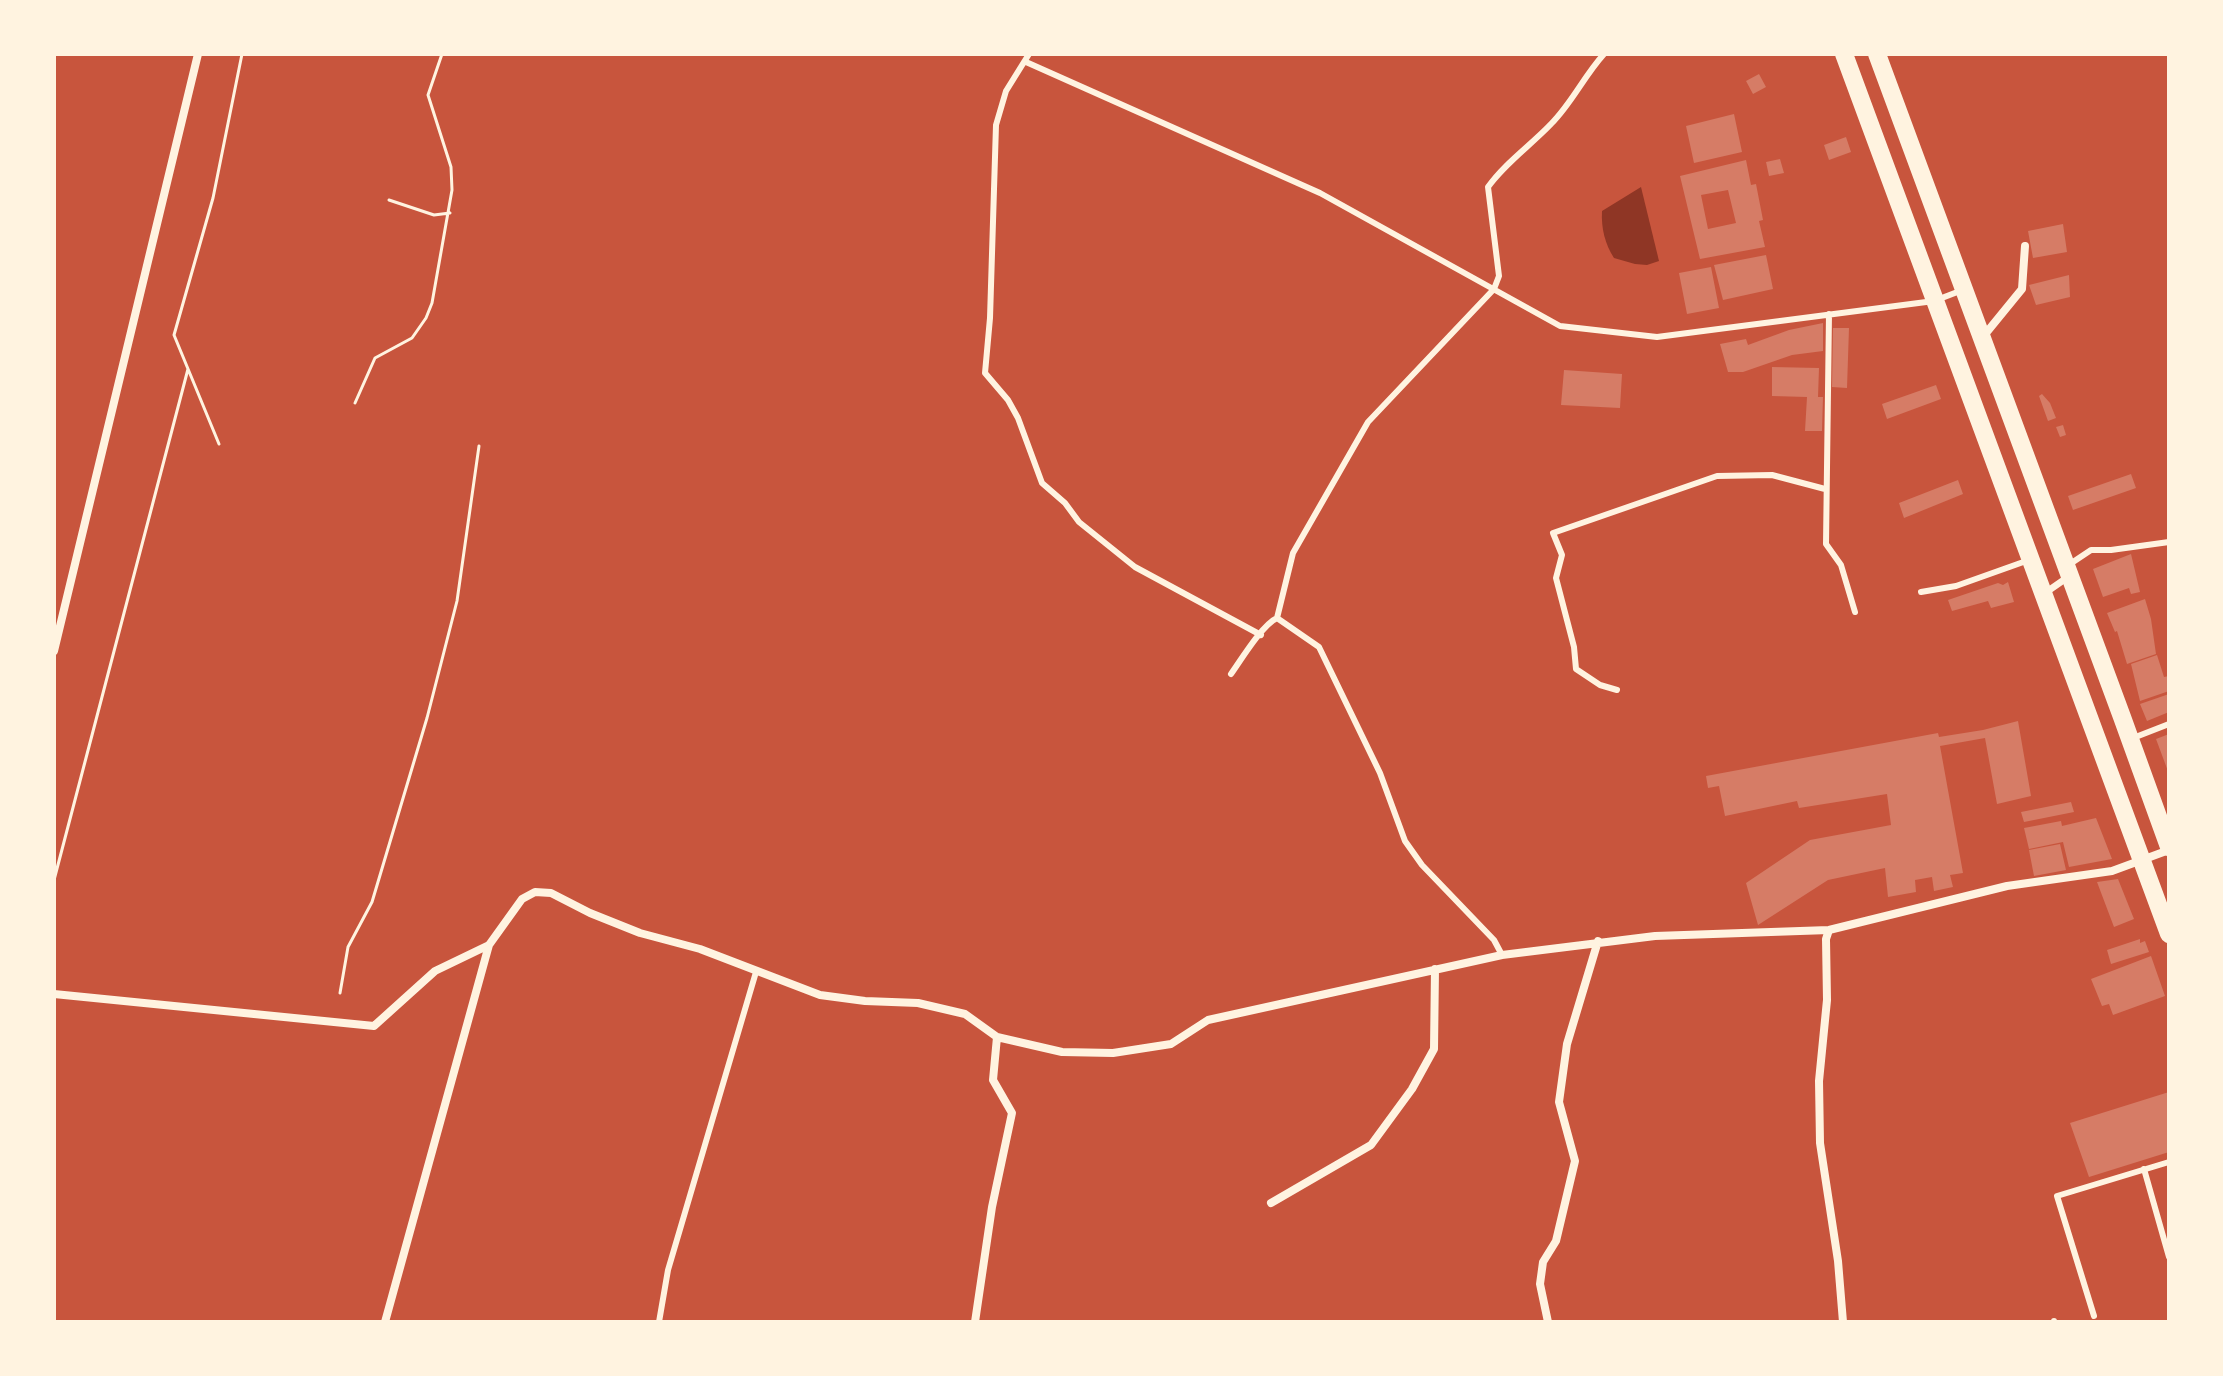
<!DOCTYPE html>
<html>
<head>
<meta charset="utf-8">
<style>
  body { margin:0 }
  #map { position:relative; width:2223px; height:1376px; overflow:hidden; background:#c8553d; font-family:"Nunito Sans",sans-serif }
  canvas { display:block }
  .frame { position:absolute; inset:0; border:56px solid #fff3e0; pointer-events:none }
</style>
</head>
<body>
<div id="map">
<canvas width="2223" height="1376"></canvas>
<div class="frame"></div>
</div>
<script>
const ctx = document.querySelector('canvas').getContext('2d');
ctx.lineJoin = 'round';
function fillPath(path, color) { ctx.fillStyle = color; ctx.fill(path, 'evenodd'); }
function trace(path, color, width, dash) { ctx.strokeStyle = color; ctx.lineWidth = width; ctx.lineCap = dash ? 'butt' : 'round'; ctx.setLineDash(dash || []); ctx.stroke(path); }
fillPath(new Path2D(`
  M1641,187l18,74 -12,4 -12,-1 -21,-6c-9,-14 -13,-30 -12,-47z`), '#8f3625');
fillPath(new Path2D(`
  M1759,74l7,13 -13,7 -7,-13z
  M1734,114l8,38 -48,11 -8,-37z
  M1846,137l5,15 -22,8 -5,-15z
  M1780,159l4,14 -15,3 -3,-14z
  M1746,160l5,25 5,-1 7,36 -4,1 6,26 -65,12 -20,-83zM1728,190l8,33 -28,6 -7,-34z
  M2063,224l4,28 -34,6 -5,-27z
  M1766,255l7,34 -50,11 -9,-35z
  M1711,267l8,41 -32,6 -8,-41z
  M2069,275l1,22 -34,8 -7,-20z
  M1823,323v28l-31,4 -49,17h-15l-8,-28 26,-5 2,6 41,-15z
  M1833,328h16l-2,60 -15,-1z
  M1772,367l47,1 -1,29h5l-1,34h-17l2,-34 -35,-1z
  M1564,370l58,4 -2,34 -59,-3z
  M1936,385l5,14 -54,20 -5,-15z
  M2042,394l8,9 6,15 -8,3 -9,-25z
  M2063,425l3,10 -6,2 -4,-10z
  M2131,474l5,14 -63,22 -5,-14z
  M1958,480l5,14 -59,24 -5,-15z
  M2131,554l9,38 -9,2 -2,-6 -26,9 -10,-28z
  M2008,582l6,20 -23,6 -3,-7 -36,10 -4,-11 50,-17 5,2z
  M2145,599l6,20 5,35 -29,10 -10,-33 -2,1 -8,-19z
  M2157,655l7,22 5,-1v15l-29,10 -9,-37z
  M2169,694v18l-22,9 -7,-17z
  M2018,721l13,75 -34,8 -12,-66 -45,8 23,127 -13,2 3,12 -19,4 -2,-14 -17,3 1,12 -28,5 -3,-29 -57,12 -70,45 -12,-42 64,-43 81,-15 -4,-31 -88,14 -2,-7 -72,15 -6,-30 -11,2 -2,-12 232,-43 1,4 44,-7z
  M2169,734v40l-13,-35z
  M2071,802l3,10 -50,10 -3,-10z
  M2096,818l16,41 -43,8 -6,-25 -34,7 -5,-21 37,-7 1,5z
  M2060,844l6,26 -32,6 -5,-26z
  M2118,879l16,40 -20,8 -17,-45z
  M2140,939v4l5,-2 4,11 -38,12 -4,-14z
  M2151,956l14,40 -52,19 -4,-11 -7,2 -11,-27z
  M2169,1092v60l-80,25 -19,-54z`), '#d67c66');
trace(new Path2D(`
  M389,200l45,15 16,-2
  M355,403l20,-45 37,-20 14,-20 6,-15 20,-113 -1,-23 -23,-72 14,-41
  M219,444l-45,-109 39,-137 29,-144
  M54,880l134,-511
  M340,993l8,-46 24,-45 55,-184 30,-117 22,-155`), '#fff3e0', 3);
trace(new Path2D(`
  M1029,54l-23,37 -10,34 -6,193 -5,55 23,27 10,18 24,65 23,20 14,19 56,45 126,68
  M1026,62l294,131 240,133 97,11 277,-36 26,-10
  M1829,314l-3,230 15,21 14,47
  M2070,564l21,-14h20l58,-8
  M1921,592l35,-6 73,-26
  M1277,618l42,29 61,126 25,68 17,24 72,75 8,15
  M1231,674c10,-14 31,-49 46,-56l16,-65 75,-131 126,-133 5,-13 -11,-89c17,-24 42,-41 63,-63 21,-21 33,-48 53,-70
  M1617,690l-17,-5 -24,-16 -2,-22 -18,-69 6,-23 -9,-22 164,-57 55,-1 53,14
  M2133,738l36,-14
  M2144,1169l25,88
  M2094,1316l-37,-120 112,-34
  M2054,1321v1
  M659,1322l9,-52 88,-298`), '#fff3e0', 6);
trace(new Path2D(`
  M2045,593l23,-16`), '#fff3e0', 7);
trace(new Path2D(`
  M1982,338l40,-49 3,-43
  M54,651l144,-597
  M1829,930l-3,9 1,61 -8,81 1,62 18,118 5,61
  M54,994l320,32 61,-55 54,-26 33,-46 13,-7 16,1 39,20 50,20 60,16 120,46 45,6 53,2 47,11 32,23 65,15 51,1 58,-9 37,-24 294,-65 153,-19 174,-6 178,-44 105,-15 57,-21
  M1271,1203l100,-58 41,-56 22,-40 1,-80
  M385,1322l104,-377
  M975,1322l17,-115 20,-94 -19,-33 4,-43
  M1548,1322l-8,-38 3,-22 13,-21 19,-80 -16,-59 8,-58 31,-103`), '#fff3e0', 8);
trace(new Path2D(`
  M1844,54l325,880
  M1877,54c97,265 197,528 292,793`), '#fff3e0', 18);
</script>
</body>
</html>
